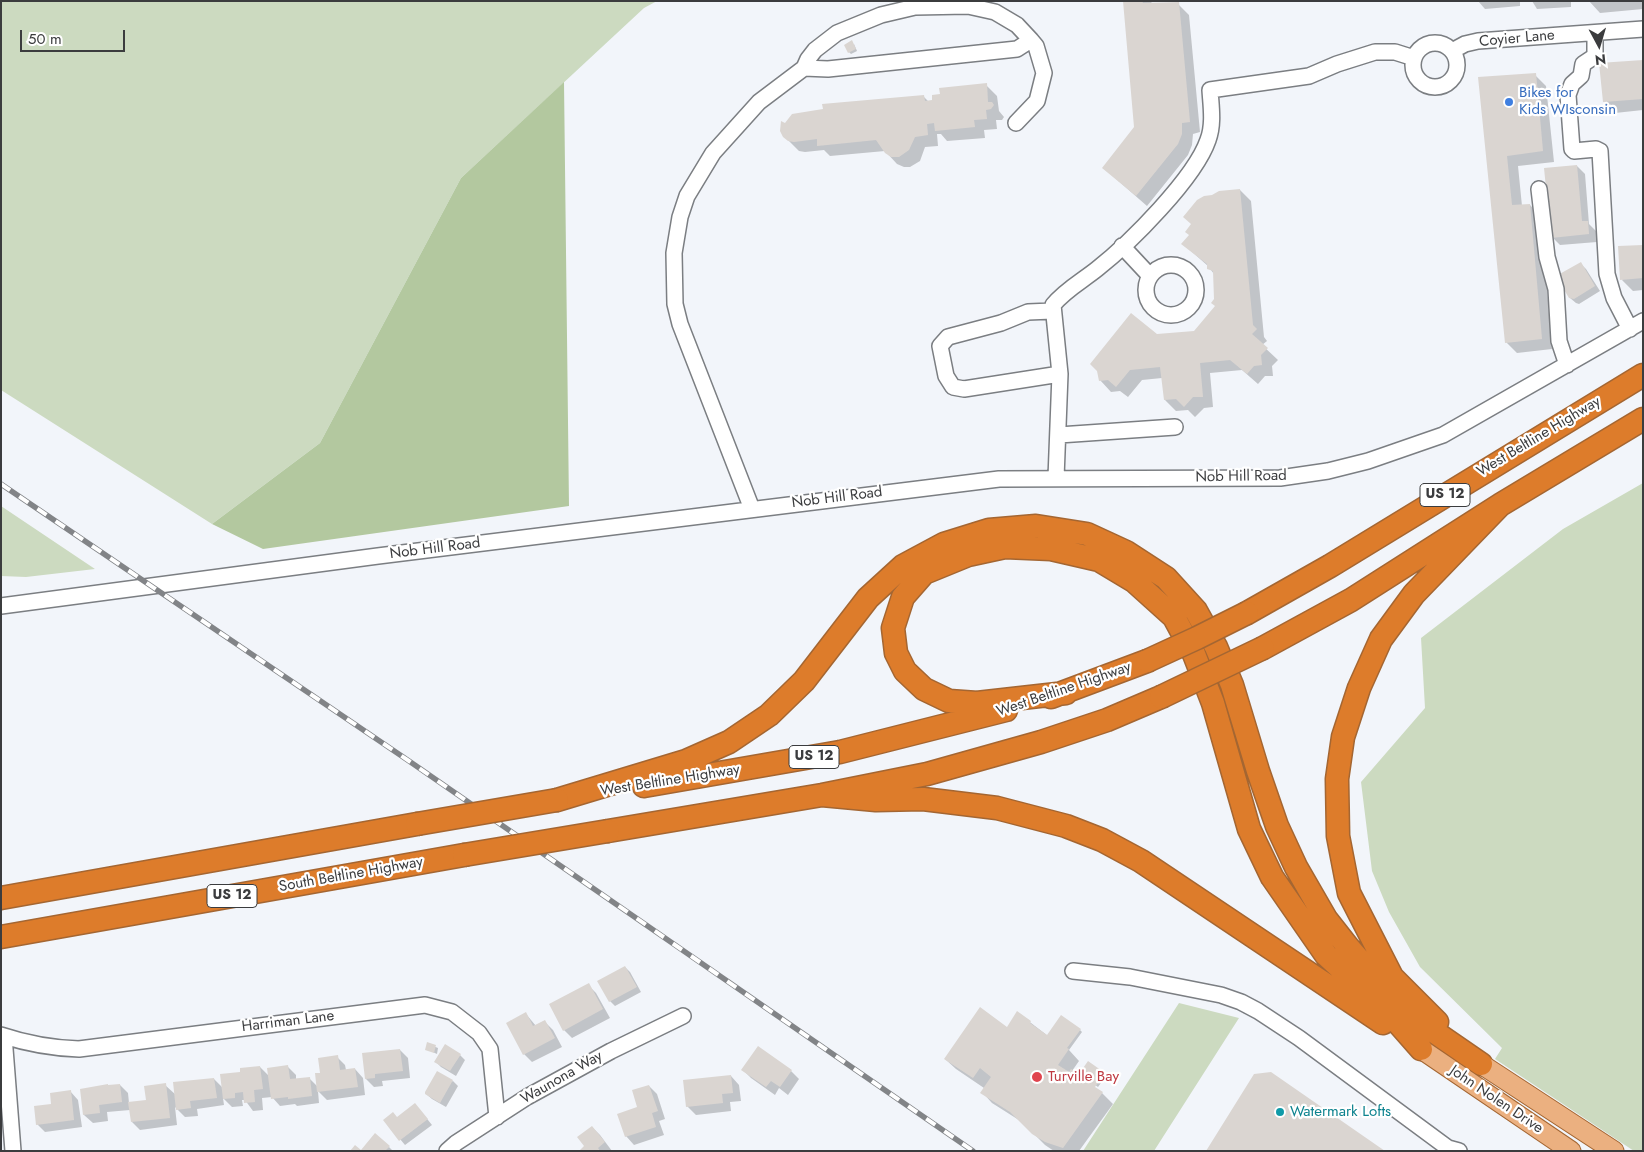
<!DOCTYPE html>
<html>
<head>
<meta charset="utf-8">
<style>
  body { margin:0 }
  #map { position:relative; width:1644px; height:1152px; overflow:hidden; background:#f2f5fa; font-family:Jost,sans-serif }
  canvas { display:block }
  .frame { position:absolute; inset:0; border:2px solid #3b3c3e; pointer-events:none }
  .north { position:absolute; left:1574px; top:20px; width:50px; height:50px; -webkit-text-stroke:4px #fff; paint-order:stroke; rotate:174deg; font-size:14px; font-weight:700; line-height:20px; text-align:center; color:#3b3c3e }
  .north::after { content:''; display:block; margin:auto; width:18px; height:22px; background:#3b3c3e; clip-path:polygon(50% 0,100% 100%,50% 72%,0 100%) }
  .scale { position:absolute; left:20px; top:30px; width:105px; height:22px; box-sizing:border-box; border:2px solid #3b3c3e; border-top:0; padding-left:6px; font-size:15px; line-height:18px; white-space:nowrap; color:#3b3c3e; -webkit-text-stroke:4px #fff; paint-order:stroke }
</style>
</head>
<body>
<div id="map">
<canvas width="1644" height="1152"></canvas>
<div class="frame"></div>
<div class="north">N</div>
<div class="scale">50 m</div>
</div>
<script>
const ctx = document.querySelector('canvas').getContext('2d');
ctx.lineJoin = 'round';
function fillPath(path, color) { ctx.fillStyle = color; ctx.fill(path, 'evenodd'); }
function trace(path, color, width, dash) { ctx.strokeStyle = color; ctx.lineWidth = width; ctx.lineCap = dash ? 'butt' : 'round'; ctx.setLineDash(dash || []); ctx.stroke(path); }
function drawText(font, color, halo, rows, align = 'center') {
  ctx.font = font + ' Jost,sans-serif'; ctx.lineWidth = 4.5; ctx.setLineDash([]); ctx.textBaseline = 'middle'; ctx.strokeStyle = halo; ctx.fillStyle = color; for (const [text, x, y, turn = 0] of rows) {
    ctx.save(); ctx.translate(x, y); ctx.rotate((+turn || 0) * Math.PI / 180); ctx.textAlign = isNaN(turn) ? turn : align; if (halo) ctx.strokeText(text, 0, 0); ctx.fillText(text, 0, 0); ctx.restore();
  }
}
fillPath(new Path2D(`
  M1,1h656l-13,7 -183,170 -141,265 -108,81 -211,-134z
  M1643,483v668h-9l-139,-92 7,-11 -82,-81 -31,-55 -17,-41 -11,-89 64,-74 -4,-70 142,-109z
  M1,506l94,63 -69,8 -25,-1z
  M1179,1003l60,15 -85,133h-71z`), '#ccdac0');
fillPath(new Path2D(`
  M564,82l5,424 -306,43 -51,-25 108,-81 141,-265z`), '#b3c89f');
fillPath(new Path2D(`
  M1124,1h27l1,3h26l11,11 11,117 -7,2 -1,11 -4,10 -41,51 -32,-28 20,-50z
  M1478,1h42v5l-35,3z
  M1532,1h39v6l-34,2z
  M1589,1h54v8l-43,4z
  M854,44l3,7 -6,3 -2,-2z
  M1643,61v49l-28,3 -11,-11z
  M1535,75l11,11 8,76 -36,4 4,40 8,-1 11,11 11,133 -35,4 -11,-11 -27,-263z
  M986,85l11,11 2,15 5,6 -2,3h-6l1,9 -13,1 1,8 -38,3 -6,-7h-4l1,12 -13,1 -5,14 -10,6h-6l-7,-3 -12,-13 -55,5 -6,-6 -19,2 -6,-1 -12,-12 -1,-14 138,-28 5,5z
  M1577,166l8,8 4,50 7,7 1,11 -37,3 -8,-8z
  M1240,190l11,11 13,136 3,4 -5,4 16,15 -6,6 1,10h-8l-7,8 -16,-14 -32,3 3,34 -9,1 -9,9 -7,-7 -12,1 -11,-11 -3,-22 -20,2 -14,17 -8,-6 -9,1 -11,-12 -1,-8 57,-36 38,-4 22,-25 -2,-33 -6,-8 -25,-22z
  M1643,246v44l-10,1 -11,-11z
  M1581,264l5,5 14,22 -21,13 -3,-1 -6,-5z
  M625,967l5,5 11,20 -26,14 -5,-5z
  M588,985l8,8 14,25 -38,20 -8,-8z
  M1018,1013l34,26 28,-9 2,2 -13,18 10,11 -7,10 30,22 11,11 -34,47h-25l-9,-6 -23,-23 -30,-19 -10,-11 2,-4 -28,-19 -11,-10 62,-30z
  M526,1014l10,12 8,-5 9,9 9,17 -30,15 -8,-8 -16,-30z
  M428,1044l10,4 -1,6 -11,-5z
  M758,1048l33,23 8,8 -11,16 -9,-7 -4,7 -24,-17 -8,-8z
  M400,1050l8,8 2,20 -28,3 1,5 -9,1 -8,-8 -2,-25z
  M460,1055l5,5 -9,16 -15,-9 -5,-5z
  M337,1057l8,8 1,5 9,-1 8,9 2,17 -38,5 -9,-9 1,12 -22,3 -2,-2 -15,2 -8,-9 -10,1 1,12 -10,1 -8,-11h-3l1,6 -11,1 -9,-9 1,7 -27,4 1,7 -13,1 -10,-10 2,18 -37,5 -8,-8 -2,-12 -23,2 1,9 -15,2 -9,-8 -3,-25 39,-5 8,8 1,10 18,-2 18,-16 11,10 38,-16 9,9 19,-15 18,-6 10,10 18,-10 8,8v5l13,-2 9,9 3,-13z
  M1080,1074h24l2,2 -8,11z
  M731,1076l8,9 2,16 -11,1 1,9 -35,4 -9,-9z
  M453,1081l5,5 -12,21 -14,-8 -6,-5z
  M649,1086l8,8 8,25 -6,2 5,14 -30,10 -8,-9z
  M70,1091l8,9 4,27 -37,5 -8,-8 16,-19z
  M420,1110l12,15 -27,20 -20,-24 13,-3z
  M592,1127l8,8 12,16h-31l5,-4z
  M389,1147l4,4h-31z`), '#0003');
fillPath(new Path2D(`
  M1123,1h19l1,2 36,-1 11,120 -8,1v11l-4,10 -42,52 -34,-28 32,-41z
  M852,40l4,9 -8,4 -4,-8z
  M1643,60v39l-40,3 -4,-39z
  M1536,73l7,78 -36,5 5,49 18,-1 12,135 -37,4 -27,-266z
  M987,83l1,19h4l2,3 -3,4 -5,1 1,9 -13,1 1,7 -40,4 -1,-8 -7,1 1,11 -13,2 -6,13 -10,7h-8l-6,-4 -9,-13 -59,6v-7l-23,3 -6,-1 -5,-4 -3,-6 1,-10 4,2 7,-9 31,-5 -1,-5 102,-9 1,6 7,-1v-5l8,-1 -1,-6z
  M1577,165l5,56h6l1,13 -38,4 -7,-70z
  M1240,189l13,136 4,4 -5,5 16,14 -7,7 1,10 -8,1 -7,8 -17,-14 -30,3 3,34h-10l-9,10 -8,-8 -12,1 -4,-33 -30,3 -14,17 -8,-7 -9,1 -2,-10 -7,-7 41,-51 26,21 37,-3 21,-25 -4,-3 3,-4 -1,-28 -6,-2v-5l-26,-20 8,-9 -4,-3 6,-8 -8,-7 14,-17 7,-4 8,-1 7,-4z
  M1643,245v33l-23,2 -2,-34z
  M1581,262l14,24 -21,13 -5,-1 -13,-22z
  M625,966l12,21 -28,15 -12,-21z
  M589,983l14,26 -40,22 -14,-27z
  M980,1007l27,20 10,-16 14,10 -1,2 17,12 14,-20 20,14 -14,19 2,1 -11,16 11,7 2,-3 8,5 9,-13 17,12 -10,14 8,5 -40,56 -18,-6 -13,-8 -22,-22 -30,-19 11,-16 -11,-9 -7,10 -29,-19z
  M526,1012l7,14 12,-6 10,18 -32,17 -17,-32z
  M427,1042l9,3 -2,8 -9,-3z
  M445,1044l16,10 -11,17 -16,-9z
  M758,1046l34,24 -12,17 -9,-6 -5,6 -25,-17z
  M400,1049l3,22 -28,3v4l-10,1 -3,-26z
  M338,1055l2,15 15,-2 3,19 -41,5 -2,-19h5l-2,-15z
  M288,1065l2,14 20,-2 2,19 -24,3v-2l-17,2 -4,-31z
  M260,1066l3,23 -9,1 1,12 -11,1 -1,-11 -8,1v5l-12,1 -3,-25 20,-2v-4z
  M437,1071l16,9 -13,23 -15,-9v-2z
  M1271,1072l114,79h-179l48,-77z
  M731,1075l2,18 -11,1 1,9 -37,4 -3,-27z
  M214,1078l3,20 -27,3 1,7 -15,2 -3,-28z
  M166,1083l4,35 -39,4 -3,-20 18,-2 -2,-14z
  M108,1084v1l12,-1 2,18 -23,3 1,8 -17,2 -3,-26z
  M649,1085l9,26 -6,2 4,14 -31,10 -8,-23 20,-7 -5,-17z
  M71,1090l3,30 -38,5 -2,-19 17,-2 -1,-11z
  M415,1103l13,16 -29,22 -16,-21 10,-8 4,5z
  M592,1126l13,16 -7,6 2,3h-21l5,-5 -7,-9z
  M375,1133l15,13 -5,5h-35l5,-6 6,5z`), '#dad5d1');
const minor = new Path2D(`
  M1595,33v23l-12,8 -2,12 -9,8 -4,11 4,54 2,2 22,-2 4,2 7,123 7,24 16,31
  M1413 65a22 22 0 1 1 44 0a22 22 0 1 1-44 0Z
  M1452,51l13,-7 13,-3 165,-12
  M1016,123l21,-22 7,-28 -8,-27 -5,-6
  M1539,189l8,68 9,32 3,52 8,24
  M1122,246l28,30
  M1146 290a25 25 0 1 1 50 0a25 25 0 1 1-50 0Z
  M1052,311l-24,1 -27,11 -53,14 -8,9 6,30 7,11 11,2 96,-15
  M1059,435l116,-8
  M1056,478l4,-104 -7,-69c12,-15 29,-24 44,-36 33,-26 98,-91 111,-129 6,-16 3,-34 2,-50l99,-14 28,-12 38,-12h20l19,6
  M752,509l-72,-185 -5,-20 -1,-51 6,-36 7,-21 26,-43 46,-51 45,-34 4,-9 7,-9 22,-17 44,-18 34,-8 53,-1 27,6 22,13 14,15 -14,9 -189,20 -24,-1
  M1,606l377,-50 621,-77 281,-1 48,-7 40,-10 75,-26 200,-114
  M1073,971l57,6 91,18 20,7 17,9 41,27 149,110 11,3
  M1,1035c27,9 49,13 78,14l346,-44 27,7 27,21 11,16 7,68
  M4,1036l9,115
  M447,1151l9,-8 71,-46 84,-46 72,-35`);
const major = new Path2D(`
  M1421,1049l150,102
  M1481,1064l133,87`);
const highway = new Path2D(`
  M1247,613l83,-47 313,-191
  M1263,648l88,-48 149,-95 143,-86
  M1066,693l-89,10 -28,-2 -25,-12 -19,-18 -9,-18 -3,-25 10,-31 21,-24 44,-18 37,-8 46,2 48,11 35,21 40,36 20,37 19,49 36,126 23,48 54,78 66,61 29,33
  M1051,697l96,-36
  M644,786l196,-34 166,-42
  M822,795l54,5 47,-1 74,9 69,18 36,14 39,21 242,162
  M557,800l129,-39 43,-19 40,-27 35,-34 64,-83 35,-32 41,-22 45,-14 47,-4 51,8 39,18 40,26 30,33 20,36 16,38 26,86 19,55 19,41 30,52 22,28 56,64 77,53
  M608,831l214,-36 105,-21 114,-32 66,-22 54,-23
  M1,898l416,-74
  M1,937l463,-82
  M1437,1022l-45,-45 -43,-84 -11,-57 -1,-57 6,-42 16,-49 22,-49 33,-45 86,-89`);
trace(minor, '#7b7e82', 18);
trace(major, '#a46632', 21);
trace(highway, '#a46632', 25);
trace(minor, '#fff', 15);
trace(major, '#ebb080', 19);
trace(highway, '#dd7c2b', 22);
const rail = new Path2D(`
  M1,484l408,277 564,390`);
trace(rail, '#828487', 5.5);
trace(rail, '#fff', 4, [11]);
const highwayBridge = new Path2D(`
  M1147,661l50,-23 50,-25
  M1161,697l102,-49
  M417,824l140,-24
  M464,855l144,-24`);
trace(highwayBridge, '#a46632', 25, []);
trace(highwayBridge, '#dd7c2b', 22);
for (const [x, y, r, color] of [
  [1509,102,5,"#3f7fe0"],
  [1037,1077,6,"#e0444e"],
  [1280,1112,5,"#0f9aa8"]
]) { const dot = new Path2D(); dot.arc(x, y, r, 0, 2 * Math.PI); ctx.fillStyle = color; ctx.fill(dot); trace(dot, '#fff', 2); }
for (const [x, y, w] of [
  [1445,495,50],
  [814,757,50],
  [232,896,50]
]) { const box = new Path2D(); box.roundRect(x - w / 2, y - 11.5, w, 23, 4); ctx.fillStyle = '#fff'; ctx.fill(box); trace(box, '#3b3c3e', 1); }
drawText('bold 14px', '#3b3c3e', null, [
  ["US 12",1445,495],
  ["US 12",814,757],
  ["US 12",232,896]
]);
drawText('15px', '#3b3c3e', '#fff', [
  ["Coyier Lane",1517,39,-5],
  ["West Beltline Highway",1539,437,-31],
  ["Nob Hill Road",1241,477,-1],
  ["Nob Hill Road",837,498,-7],
  ["Nob Hill Road",435,549,-7],
  ["West Beltline Highway",1064,690,-19],
  ["West Beltline Highway",670,781,-9],
  ["South Beltline Highway",351,875,-10],
  ["Harriman Lane",288,1022,-7],
  ["Waunona Way",562,1078,-30],
  ["John Nolen Drive",1496,1100,34]
]);
drawText('15px', '#366cbe', '#fff', [
  ["Bikes for",1519,93],
  ["Kids WIsconsin",1519,110]
], 'left');
drawText('15px', '#be3a42', '#fff', [
  ["Turville Bay",1048,1077]
], 'left');
drawText('15px', '#0d838f', '#fff', [
  ["Watermark Lofts",1290,1112]
], 'left');
</script>
</body>
</html>
